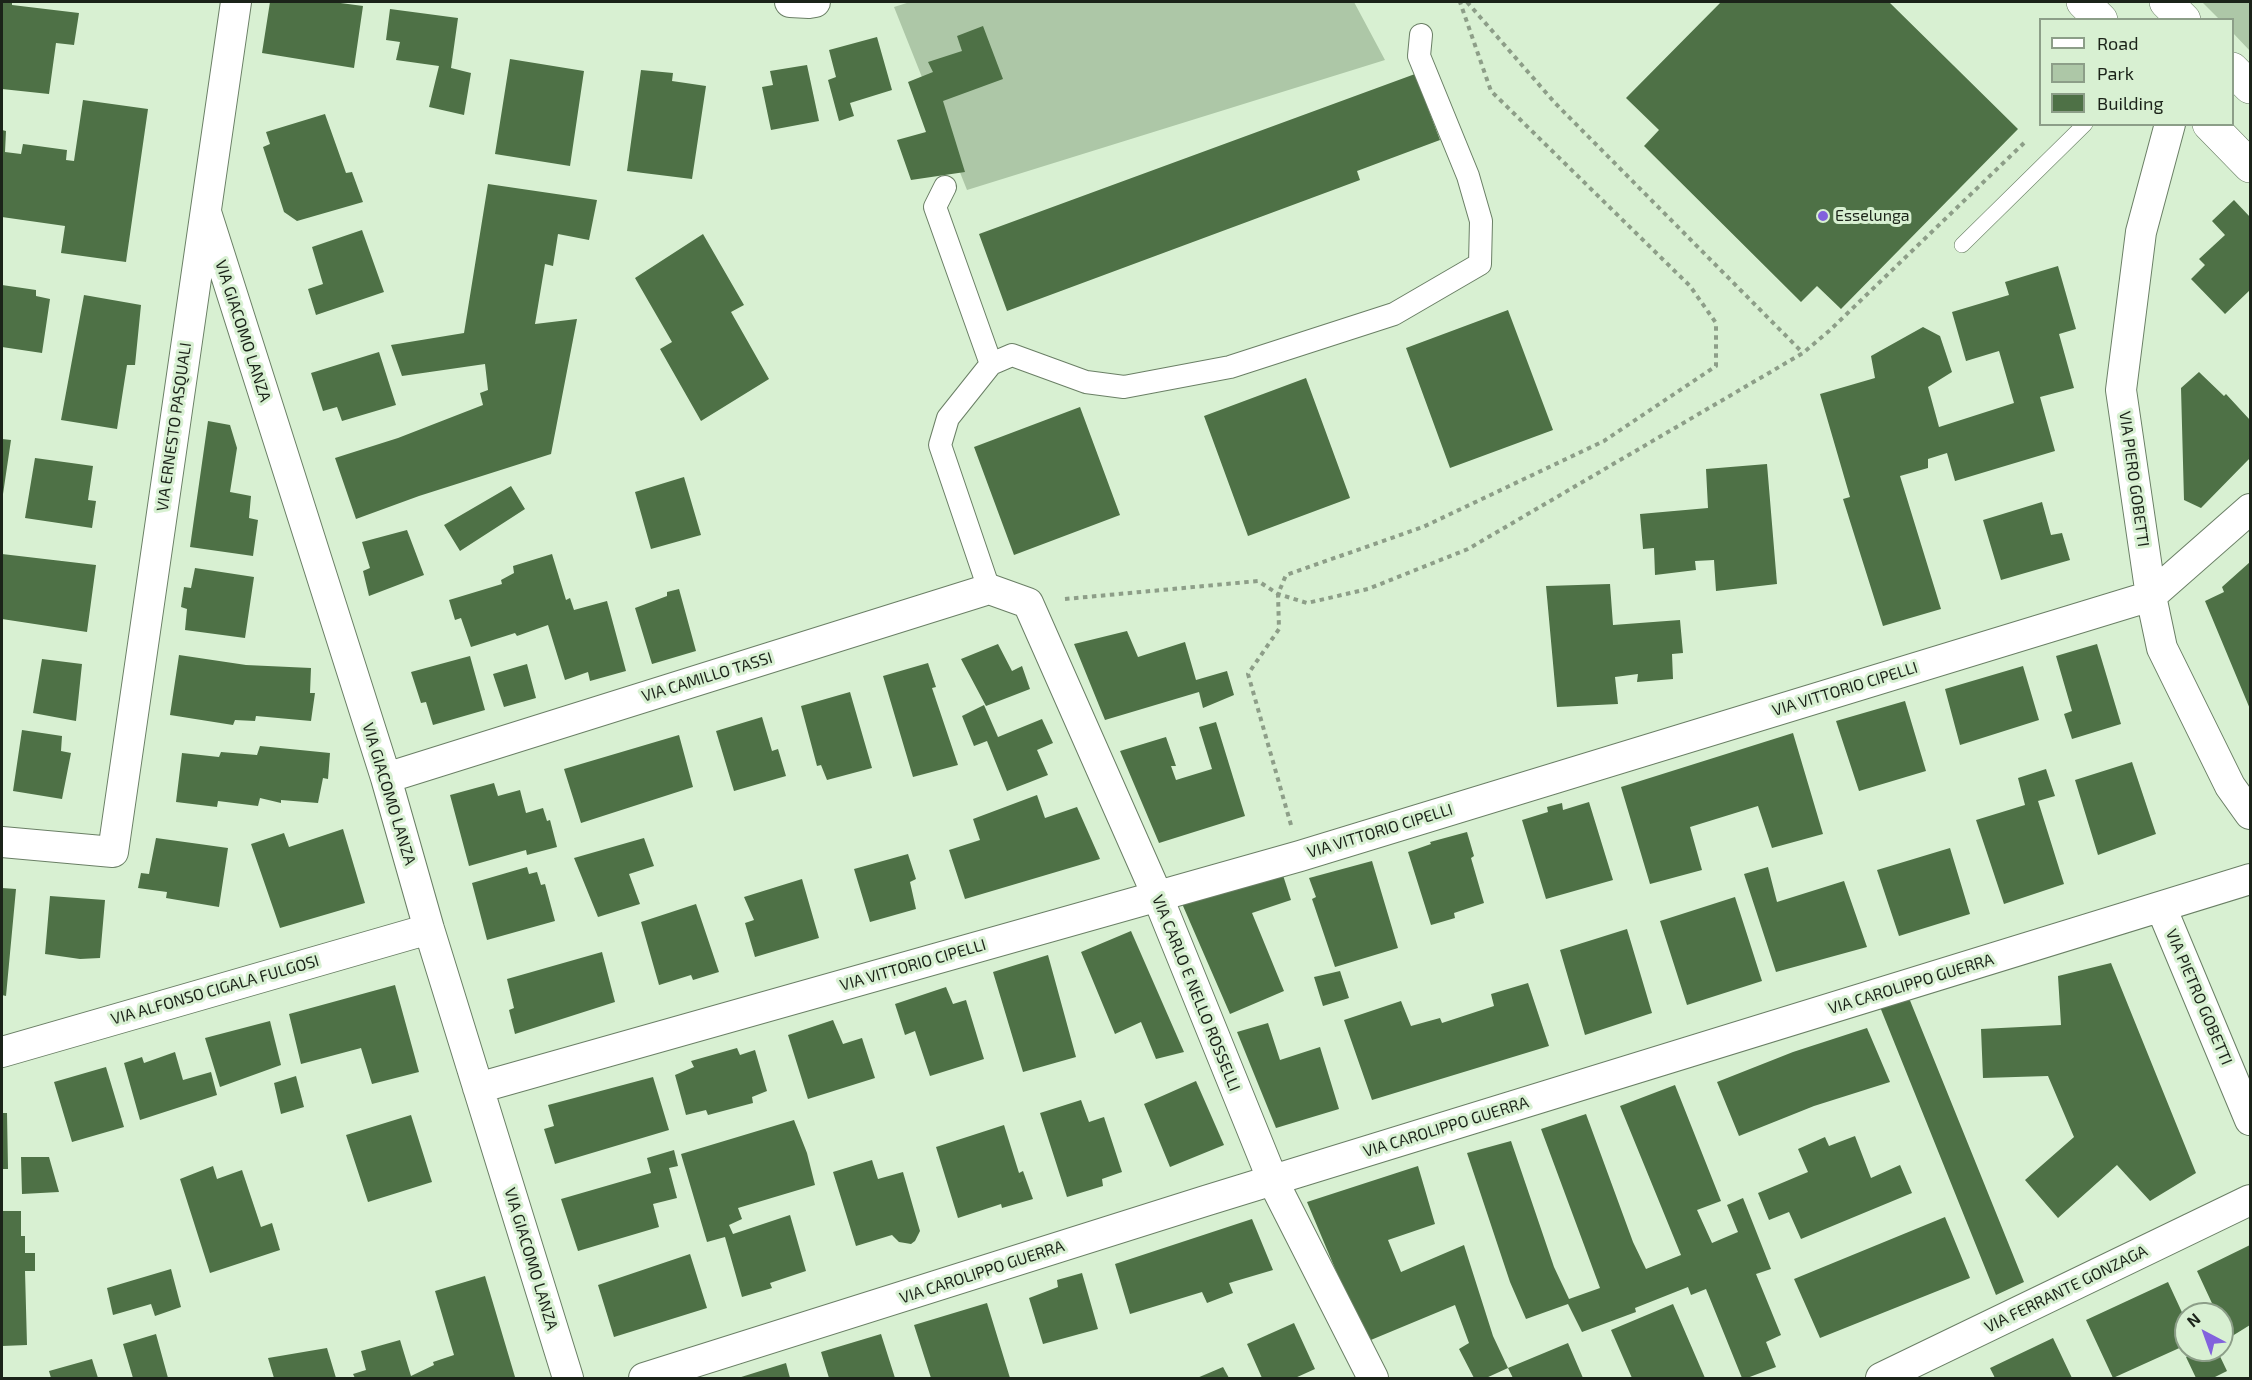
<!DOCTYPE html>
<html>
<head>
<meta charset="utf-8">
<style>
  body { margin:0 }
  #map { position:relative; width:2252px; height:1380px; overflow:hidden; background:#d8f0d2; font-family:"Exo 2",sans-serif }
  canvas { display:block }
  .frame { position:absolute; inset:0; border:3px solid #1b2319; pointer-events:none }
  .legend { position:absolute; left:2039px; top:18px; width:195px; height:108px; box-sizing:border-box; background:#d8f0d2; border:2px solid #8c9e88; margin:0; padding:8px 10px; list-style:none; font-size:18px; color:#1b2319 }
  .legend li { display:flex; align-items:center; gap:12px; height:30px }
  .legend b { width:30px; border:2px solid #8c9e88 }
  .north { position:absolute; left:2174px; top:1302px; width:60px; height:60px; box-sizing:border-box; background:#d8f0d2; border:2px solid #8c9e88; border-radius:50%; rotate:319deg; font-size:16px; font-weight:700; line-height:24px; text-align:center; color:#1b2319 }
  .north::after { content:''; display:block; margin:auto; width:21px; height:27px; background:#8262dd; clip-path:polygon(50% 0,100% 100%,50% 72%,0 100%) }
</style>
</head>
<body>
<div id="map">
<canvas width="2252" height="1380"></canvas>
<div class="frame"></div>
<ul class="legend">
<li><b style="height:8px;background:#fff"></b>Road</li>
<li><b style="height:16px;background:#adc7a7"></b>Park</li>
<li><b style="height:16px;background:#4e7146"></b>Building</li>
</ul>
<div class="north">N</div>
</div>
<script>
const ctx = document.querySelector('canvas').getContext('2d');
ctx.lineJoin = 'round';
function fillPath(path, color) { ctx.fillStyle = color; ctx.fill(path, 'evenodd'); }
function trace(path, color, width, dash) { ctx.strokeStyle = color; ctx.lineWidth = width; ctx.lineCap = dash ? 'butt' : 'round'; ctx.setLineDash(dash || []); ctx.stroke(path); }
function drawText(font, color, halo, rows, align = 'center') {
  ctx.font = font + ' "Exo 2",sans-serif'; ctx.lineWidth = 6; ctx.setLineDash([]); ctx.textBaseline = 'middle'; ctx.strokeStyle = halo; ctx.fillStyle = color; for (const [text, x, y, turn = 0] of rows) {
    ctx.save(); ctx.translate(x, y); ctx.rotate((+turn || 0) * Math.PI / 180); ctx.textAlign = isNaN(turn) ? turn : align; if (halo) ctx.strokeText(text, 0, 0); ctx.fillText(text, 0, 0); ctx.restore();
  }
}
fillPath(new Path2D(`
  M910,2h444l31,58 -418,130 -73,-183z
  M2202,2h48v49l-17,-18 -1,-13 -13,-1z`), '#adc7a7');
fillPath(new Path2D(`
  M2,2h10v3l67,8 -5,32 -18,-2 -7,51 -47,-5z
  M270,2h63l30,4 -9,62 -92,-15z
  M1721,2h168l129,127 -177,180 -24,-23 -16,16 -157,-156 15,-16 -33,-32z
  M390,9l68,9 -7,50 20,5 -7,42 -35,-8 10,-41 -43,-6 4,-18 -14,-2z
  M983,26l20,53 -60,22 22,71 -54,8 -14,-40 29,-8 -18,-50 25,-10 -5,-10 34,-11 -5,-15z
  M877,37l15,53 -42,13 4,13 -15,5 -11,-41 8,-3 -7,-27z
  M510,59l74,12 -14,95 -75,-12z
  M807,65l12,56 -48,9 -9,-43 11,-2 -3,-14z
  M641,70l32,3 -1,8 34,5 -14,93 -65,-8z
  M1415,74l25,66 -83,31 3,9 -353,131 -28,-77z
  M83,100l65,9 -22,153 -65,-9 4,-27 -63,-9v-87l4,1 -1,21 16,2 2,-10 44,6 -1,10 8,1z
  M325,114l21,59 6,-1 11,30 -66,19 -13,-9 -21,-65 7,-3 -4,-12z
  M488,184l109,16 -8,40 -31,-6 -5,32 -8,-2 -10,60 42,-5 -26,135 -132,42 -63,23 -21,-61 63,-20 85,-33 -3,-12 8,-3 -3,-26 -83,12 -11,-31 73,-12z
  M2234,200l16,17v73l-25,24 -34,-35 14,-14 -6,-6 26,-24 -13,-14z
  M362,230l22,62 -68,23 -8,-26 15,-5 -11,-37z
  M703,234l41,71 -13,7 38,67 -68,42 -41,-72 12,-7 -37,-64z
  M2058,266l18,63 -17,5 15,54 -34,9 15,54 -100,30 -8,-28 -19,6v9l-28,8 41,133 -58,17 -40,-127 7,-2 -30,-103 55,-16 -4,-22 52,-29 17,9 12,36 -24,15 11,40 75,-24 -15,-52 -33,10 -14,-49 57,-17 -4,-13z
  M2,285l34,5v6l14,3 -8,54 -40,-6z
  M84,295l57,10 -6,60h-8l-10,64 -56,-9z
  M1508,310l45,120 -103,38 -44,-120z
  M379,352l17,53 -54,16 -5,-14 -14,4 -12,-38z
  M2199,372l25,24 2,-2 24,26v38l-49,50 -17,-8 -3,-112z
  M1306,378l44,120 -102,38 -44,-120z
  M1080,407l40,108 -106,40 -40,-108z
  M208,421l22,4 7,23 -7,44 21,4 -2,22 9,2 -5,36 -63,-9z
  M2,439l9,1 -8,54h-1z
  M35,458l58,8 -5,34 8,1 -4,27 -67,-10z
  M1767,464l10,120 -61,7 -2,-31 -19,1 1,9 -41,5 -1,-27 -11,1 -3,-35 68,-6 -2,-39z
  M684,477l17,58 -50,14 -16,-57z
  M511,486l14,23 -65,42 -16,-26z
  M2042,502l9,33 11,-2 8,27 -69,20 -18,-60z
  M407,530l17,45 -55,21 -6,-25 7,-3 -8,-26z
  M2,554l94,11 -9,67 -85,-13z
  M552,554l14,46 4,-2 4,12 33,-9 19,70 -36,10 -2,-9 -23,8 -17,-55 -31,11 -2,-3 -44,14 -10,-29 -6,2 -6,-20 53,-16 -1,-4 13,-7 -1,-7z
  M2250,562v147l-45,-108 19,-9 -2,-5z
  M195,568l59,9 -9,61 -60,-8 2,-21 -6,-2 3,-20 7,1z
  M1610,584l3,41 67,-5 3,33 -11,1 1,25 -36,3 1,-8 -23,3 3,27 -61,3 -11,-121z
  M679,589l17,62 -44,13 -17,-56 32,-12v-4z
  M1127,631l11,26 47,-15 11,38 31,-9 7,24 -31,13 -4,-16 -94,28 -31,-76z
  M998,644l14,27 10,-5 8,23 -44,17 -25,-47z
  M2097,644l24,80 -49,15 -8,-25 8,-3 -16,-55z
  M179,655l67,10 65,3 -1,25h5l-4,28 -55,-5 -1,5 -20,-1 -2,5 -63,-10z
  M470,656l15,54 -52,15 -7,-23 -5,1 -10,-31z
  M42,659l40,5 -6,57 -43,-8z
  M928,663l8,24 -4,1 26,77 -45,12 -30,-101z
  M527,664l9,34 -32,9 -11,-33z
  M2023,666l16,54 -79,25 -15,-56z
  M850,692l22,76 -45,12 -6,-15 -4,1 -16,-60z
  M1905,701l21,70 -67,20 -23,-70z
  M984,705l14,32 44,-18 11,24 -16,7 11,25 -41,16 -20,-50 -13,5 -12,-30z
  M762,717l10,34 6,-2 8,27 -52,15 -18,-60z
  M1216,722l29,94 -86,27 -39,-92 46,-14 10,29h-5l5,14 36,-11 -13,-42z
  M22,730l40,6 -1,15 10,2 -9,46 -49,-8z
  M1793,733l30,101 -51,14 -14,-42 -68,21 12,43 -52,14 -29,-97z
  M679,735l14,52 -112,36 -17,-54z
  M260,746l70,7 -2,26 -5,-1 -5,25 -37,-3v3l-21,-5 -2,8 -40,-5 -1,6 -41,-5 6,-49 37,4 2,-5 36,3z
  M2132,762l24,72 -58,21 -23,-75z
  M2046,769l9,27 -17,5 26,83 -60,20 -28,-84 49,-15 -7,-27z
  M494,783l4,13 22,-6 6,23 17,-5 4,13 3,-1 7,27 -30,8 -1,-5 -57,16 -19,-71z
  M1037,795l8,23 32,-11 23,52 -135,40 -16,-49 31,-10 -7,-21z
  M1589,802l24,78 -67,19 -24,-79 26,-8 -1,-5 15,-4 1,7z
  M343,829l22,74 -85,25 -29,-84 33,-11 5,14z
  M1467,832l7,24 -3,2 13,45 -30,10 1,5 -24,7 -23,-73 23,-8 -1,-2z
  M156,838l72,10 -9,59 -53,-9 1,-6 -29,-4 3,-15 8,1z
  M644,838l10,28 -25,8 11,30 -42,13 -24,-59z
  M1950,848l20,66 -71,22 -22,-66z
  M908,854l8,25 -6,3 6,27 -46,13 -16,-53z
  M1372,861l26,87 -63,19 -23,-68 4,-2 -7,-19z
  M527,867l2,7 8,-2 4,13 4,-1 10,37 -68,19 -15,-57z
  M1768,867l9,35 67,-21 23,66 -91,25 -32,-98z
  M1281,869l10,31 -39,13 32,78 -54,23 -50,-115z
  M802,879l17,59 -64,19 -10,-34 9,-3 -10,-23z
  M2,888l14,1 -10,107 -4,-1z
  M50,896l55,4 -5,58 -20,1 -35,-5z
  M1735,897l27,84 -75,24 -27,-84z
  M696,904l23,68 -26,8 -2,-5 -32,10 -18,-63z
  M1627,929l25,84 -67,22 -25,-85z
  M1131,931l35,80 18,41 -28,7 -15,-37 -26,12 -34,-82z
  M602,952l13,50 -100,32 -6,-24 5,-2 -7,-29z
  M1048,955l28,102 -53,15 -30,-100z
  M2111,963l85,210 -46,28 -33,-36 -59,53 -33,-38 49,-43 -26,-61 -65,2 -2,-49 80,-4 -3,-49z
  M1340,971l9,27 -26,8 -9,-29z
  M1528,983l21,63 -177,54 -28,-80 57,-19 10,25 29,-8 2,5 52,-17 -3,-12z
  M395,985l24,87 -47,12 -11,-36 -60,16 -12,-50z
  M946,987l7,17 13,-4 18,59 -54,17 -15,-45 -10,4 -10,-31z
  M1909,998l115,284 -28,13 -116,-288z
  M833,1020l10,24 19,-6 13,40 -67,21 -20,-64z
  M270,1021l11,44 -61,22 -15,-49z
  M1268,1023l12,37 40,-13 19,62 -63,19 -39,-96z
  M1867,1028l23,54 -76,24 -75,30 -22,-54 76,-30z
  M737,1048l3,7 15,-5 12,41 -15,6 1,6 -45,12 -2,-5 -20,5 -11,-40 19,-8 -3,-6z
  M175,1052l8,28 28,-8 6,23 -77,25 -16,-57 18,-6 2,6z
  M106,1067l18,60 -52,15 -18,-60z
  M296,1076l8,31 -23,7 -7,-31z
  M653,1077l16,53 -114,34 -11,-35 10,-3 -6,-21z
  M1196,1081l28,64 -54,22 -26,-63z
  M1675,1085l46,116 -24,9 15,33 26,-11 -11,-27 16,-7 28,71 -15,5 25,61 -15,7 10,25 -29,11h-5l-36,-89 -15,6 -3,-8 -53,21 1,4 -54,20 -14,-28 -42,15 -16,-37 -43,-129 44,-12 43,126 15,32 31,-11 -59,-159 45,-15 47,128 13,27 35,-14 -61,-149z
  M1081,1100l8,22 15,-5 18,55 -20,7 1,7 -36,11 -27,-84z
  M2,1113h5l1,56h-6z
  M411,1115l21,67 -64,20 -22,-67z
  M794,1120l13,33 8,32 -77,23 4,11 -13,6 4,9 57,-19 16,56 -36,12 2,5 -30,9 -17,-60 -18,5 -26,-88z
  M1004,1125l15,48 4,-2 10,28 -31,9 -1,-4 -43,14 -22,-71z
  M1855,1136l16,42 29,-13 12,28 -111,46 -12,-27 -20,8 -11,-27 50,-21 -10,-23 27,-12 4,9z
  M674,1150l4,16 -9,2 8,30 -24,6 6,23 -81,24 -17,-52 90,-26 -4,-15z
  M21,1157h28l10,35 -37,2z
  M872,1160l6,19 25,-7 17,59 -5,10 -4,3 -12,-2 -7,-7 -36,11 -23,-74z
  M213,1166l4,13 25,-9 19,57 11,-4 8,27 -70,23 -30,-94z
  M1418,1166l17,58 -47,16 13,32 63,-27 29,91 15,32 60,-25 15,35h-70l-5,-10 -22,10h-12l-15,-29 10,-6 -14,-38 -89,37 -59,-140z
  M2,1211h19v25h4v17h10v18h-10l2,74 -25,1z
  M1945,1217l25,61 -150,60 -26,-59z
  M1252,1219l21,51 -44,13 4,10 -26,10 -5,-11 -72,22 -15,-50z
  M2250,1245v80l-21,13 -7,-14v-10h-5l-20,-43z
  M690,1254l17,54 -93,29 -16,-52z
  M171,1269l10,38 -26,9 -4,-12 -38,11 -6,-27z
  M1082,1273l16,56 -55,15 -14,-46 29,-11 -1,-7z
  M485,1276l30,101 -160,1 -2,-4 13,-4 -5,-19 39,-11 11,36 23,-11 -1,-3 21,-7 -19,-64z
  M2168,1282l18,39v24l-73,33 -27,-58z
  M987,1303l23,75h-79l-17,-53z
  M1673,1304l32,74h-73l-21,-48z
  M1294,1323l21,46 -20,9h-33l-15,-34z
  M156,1334l12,44h-35l-10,-34z
  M881,1334l14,44h-66l-8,-26z
  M2053,1338l19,40h-77l-5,-10z
  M327,1348l9,30h-62l-6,-20z
  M2189,1350h28l10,21 -14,7h-17l-10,-21 5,-3z
  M92,1359l6,19h-47l-2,-7z
  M786,1363l4,15h-52z
  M1223,1367l6,11h-32z`), '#4e7146');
const service = new Path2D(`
  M1962,245l123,-121`);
const pedestrian = new Path2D(`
  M945,187l-10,20 56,157
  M989,589l-49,-144 8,-27 43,-54 21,-9 74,27 38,5 106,-20 164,-53 86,-50 1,-43 -13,-45 -49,-120 2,-21`);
const minor = new Path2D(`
  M790,2l19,1 6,-1
  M2170,124l-29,108 -20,158 30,206 11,52 68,138 20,28
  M206,212l180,566 43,151 139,449
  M386,778l603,-189 39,14 129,292 116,286 100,197
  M2,842l111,10 123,-850
  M2161,907l89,213
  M2,1052l427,-123
  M478,1088l822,-232 851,-260 99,-87
  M644,1378l561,-177 1045,-322
  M1881,1378l369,-178`);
const secondary = new Path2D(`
  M2083,2l18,18
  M2166,2l18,18
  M2232,69l18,18
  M2209,124l41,42`);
trace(service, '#6a7f65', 16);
trace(pedestrian, '#6a7f65', 24);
trace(minor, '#6a7f65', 32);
trace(secondary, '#6a7f65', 34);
trace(new Path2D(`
  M1467,2l88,101 248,250
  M1065,599l193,-18 20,13 29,9 61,-14 100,-40 335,-196 26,-22 195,-188
  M1291,825l-43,-151 31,-45 -1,-35 8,-19 137,-48 181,-86 112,-75v-43l-26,-37 -199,-195 -31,-89`), '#8d9e88', 4, [4.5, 4.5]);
trace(service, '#fff', 15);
trace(pedestrian, '#fff', 22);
trace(minor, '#fff', 30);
trace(secondary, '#fff', 33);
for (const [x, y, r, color] of [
  [1823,216,6,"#8262dd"]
]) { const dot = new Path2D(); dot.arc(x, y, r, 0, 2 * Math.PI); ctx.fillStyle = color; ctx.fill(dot); trace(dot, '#d8f0d2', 2); }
drawText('16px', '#1b2319', '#d8f0d2', [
  ["Esselunga",1835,216]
], 'left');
drawText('16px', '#1b2319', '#d8f0d2', [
  ["VIA GIACOMO LANZA",243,331,72],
  ["VIA ERNESTO PASQUALI",174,427,-82],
  ["VIA PIERO GOBETTI",2134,479,82],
  ["VIA CAMILLO TASSI",707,677,-17],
  ["VIA VITTORIO CIPELLI",1845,689,-17],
  ["VIA GIACOMO LANZA",389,794,73],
  ["VIA VITTORIO CIPELLI",1380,831,-17],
  ["VIA VITTORIO CIPELLI",913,965,-16],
  ["VIA CAROLIPPO GUERRA",1911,984,-17],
  ["VIA ALFONSO CIGALA FULGOSI",215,990,-16],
  ["VIA CARLO E NELLO ROSSELLI",1196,993,68],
  ["VIA PIETRO GOBETTI",2199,997,67],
  ["VIA CAROLIPPO GUERRA",1446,1127,-17],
  ["VIA GIACOMO LANZA",531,1259,73],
  ["VIA CAROLIPPO GUERRA",982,1272,-18],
  ["VIA FERRANTE GONZAGA",2066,1289,-26]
]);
</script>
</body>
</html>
